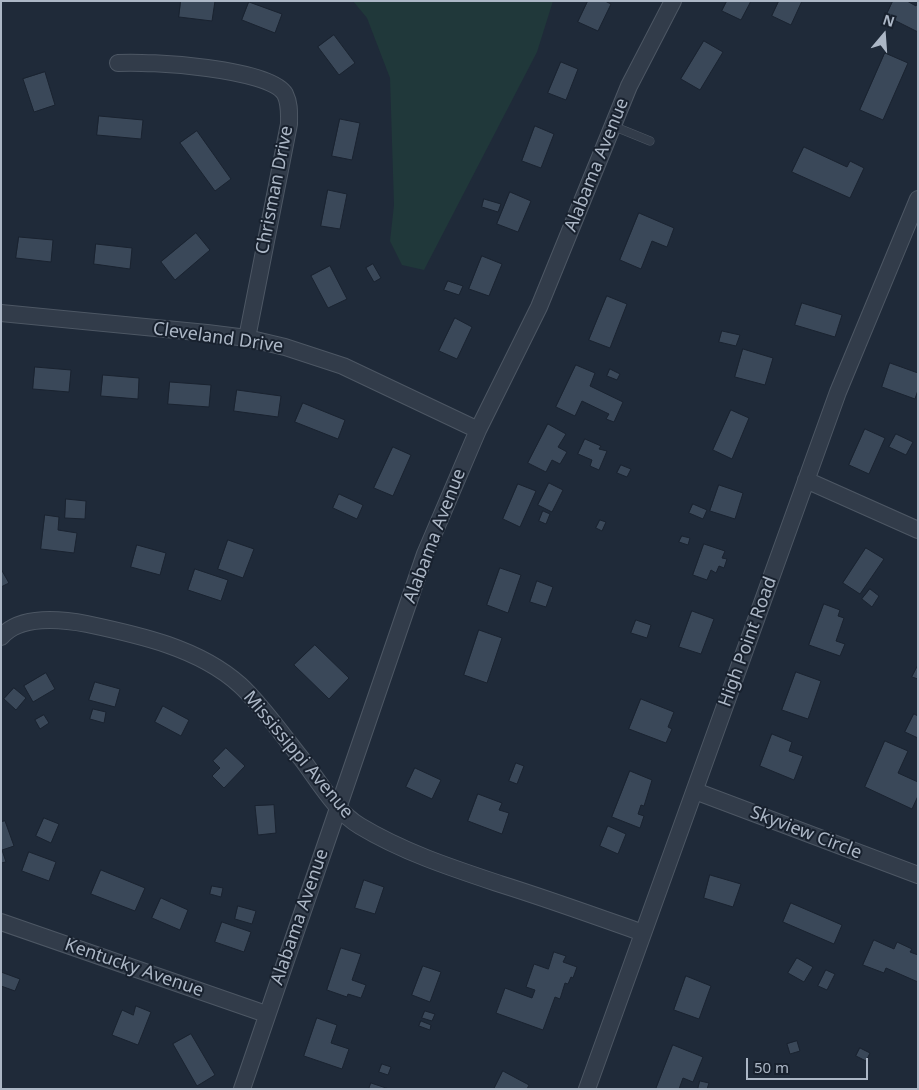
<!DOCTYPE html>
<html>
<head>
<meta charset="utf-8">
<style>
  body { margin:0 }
  #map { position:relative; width:919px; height:1090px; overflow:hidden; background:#1f2a39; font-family:"Noto Sans",sans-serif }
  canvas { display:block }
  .frame { position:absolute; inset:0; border:2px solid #acb7c6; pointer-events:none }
  .north { position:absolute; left:859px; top:10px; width:50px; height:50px; -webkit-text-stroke:4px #18212e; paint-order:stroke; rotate:18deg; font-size:14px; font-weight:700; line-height:20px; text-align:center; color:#acb7c6 }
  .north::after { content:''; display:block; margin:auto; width:18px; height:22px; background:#acb7c6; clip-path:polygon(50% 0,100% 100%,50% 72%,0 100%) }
  .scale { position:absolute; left:746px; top:1058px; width:122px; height:22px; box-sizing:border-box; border:2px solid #acb7c6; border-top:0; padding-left:6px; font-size:15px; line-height:18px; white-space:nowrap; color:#acb7c6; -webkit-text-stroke:4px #18212e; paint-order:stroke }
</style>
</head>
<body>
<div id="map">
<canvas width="919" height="1090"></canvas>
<div class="frame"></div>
<div class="north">N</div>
<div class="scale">50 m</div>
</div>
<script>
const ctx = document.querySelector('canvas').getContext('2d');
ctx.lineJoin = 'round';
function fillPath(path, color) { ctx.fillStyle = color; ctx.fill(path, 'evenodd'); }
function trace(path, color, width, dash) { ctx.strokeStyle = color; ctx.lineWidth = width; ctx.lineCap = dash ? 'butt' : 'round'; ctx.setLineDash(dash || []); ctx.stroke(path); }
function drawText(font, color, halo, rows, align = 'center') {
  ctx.font = font + ' "Noto Sans",sans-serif'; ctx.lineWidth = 4; ctx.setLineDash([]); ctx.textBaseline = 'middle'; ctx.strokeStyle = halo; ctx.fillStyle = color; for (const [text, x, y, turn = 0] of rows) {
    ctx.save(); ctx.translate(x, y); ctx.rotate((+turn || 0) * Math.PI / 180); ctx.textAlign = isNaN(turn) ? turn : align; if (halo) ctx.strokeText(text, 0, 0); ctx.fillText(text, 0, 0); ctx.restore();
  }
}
fillPath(new Path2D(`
  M353,1h200l-16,51 -113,218 -22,-5 -12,-24 4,-36 -4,-127 -23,-60z`), '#20383a');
const building = new Path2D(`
  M181,1h34l-3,20 -33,-4z
  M588,1h17l6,3 -13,27 -20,-9z
  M727,1h24l-10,19 -19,-9z
  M779,1h23l-11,24 -19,-9z
  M893,1h14l9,5 2,-4v30l-32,-16z
  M249,2l33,12 -7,19 -33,-13z
  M334,35l21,28 -16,12 -21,-28z
  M704,41l19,11 -23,38 -19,-11z
  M885,53l23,10 -25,57 -23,-10z
  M561,62l17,7 -12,31 -18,-7z
  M45,72l10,33 -21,7 -11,-33z
  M99,116l44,4 -2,19 -44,-4z
  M340,119l20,4 -8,37 -20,-4z
  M535,126l19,8 -13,34 -19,-7z
  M197,131l34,48 -16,12 -35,-48z
  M804,147l43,20 3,-6 14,7 -14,30 -58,-26z
  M328,190l19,4 -7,35 -19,-3z
  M510,192l21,9 -13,31 -21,-8z
  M484,199l17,5 -3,8 -16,-5z
  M639,213l35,15 -7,19 -15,-6 -11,28 -21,-9z
  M196,233l14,17 -35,30 -14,-18z
  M19,237l34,3 -2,22 -35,-4z
  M96,244l36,4 -2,21 -36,-5z
  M482,256l20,8 -13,32 -20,-7z
  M373,264l8,14 -7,4 -8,-14z
  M330,266l17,33 -19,9 -17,-32z
  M448,281l15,5 -4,9 -15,-5z
  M607,296l20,8 -17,44 -21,-8z
  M802,303l40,12 -7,22 -40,-12z
  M455,318l17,9 -15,32 -18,-8z
  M722,331l18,4 -4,11 -17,-4z
  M743,349l30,9 -8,27 -30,-8z
  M890,363l28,10v17l-3,9 -33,-12z
  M576,365l19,8 -5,13 33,16 -9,20 -8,-3 3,-5 -27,-13 -7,15 -19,-9z
  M35,367l36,3 -2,22 -36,-3z
  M610,369l10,5 -3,6 -10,-4z
  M103,375l36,3 -1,21 -37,-3z
  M170,382l41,3 -2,22 -41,-3z
  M237,390l44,6 -3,21 -44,-6z
  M303,403l42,17 -7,19 -43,-17z
  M731,410l18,8 -17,41 -19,-9z
  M548,424l18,10 -8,13 9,5 -7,12 -8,-4 -6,12 -18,-9z
  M865,429l20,9 -16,36 -20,-9z
  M896,434l17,8 -7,13 -17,-8z
  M585,439l16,7 -2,3 8,2 -8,19 -9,-4 2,-6 -14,-6z
  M393,447l18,8 -18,41 -19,-8z
  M621,465l10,4 -4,8 -10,-4z
  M549,483l14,7 -11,22 -14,-7z
  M518,484l18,7 -16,36 -17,-8z
  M719,485l24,8 -8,26 -25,-8z
  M339,494l24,11 -6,14 -24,-11z
  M66,499l20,2 -1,18 -20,-1z
  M693,504l14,6 -4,9 -14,-6z
  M543,511l7,3 -4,10 -7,-3z
  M45,515l14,2 -1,13 19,3 -3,20 -33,-4z
  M600,520l6,2 -4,9 -6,-3z
  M682,536l8,2 -2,7 -9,-3z
  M228,540l26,9 -11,29 -25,-9z
  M704,544l21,7 -3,7 5,1 -3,9 -5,-2 -3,7 -5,-3 -4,10 -14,-5z
  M137,545l29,8 -6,22 -29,-8z
  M866,548l18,11 -24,35 -17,-11z
  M500,568l21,7 -13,38 -21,-8z
  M1,569l8,14 -8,4z
  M195,569l33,11 -7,21 -33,-11z
  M537,581l16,6 -7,20 -16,-5z
  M870,589l9,7 -7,11 -10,-8z
  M824,604l16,6 -2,6 6,2 -8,23 9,3 -5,12 -31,-11z
  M692,611l22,8 -13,35 -22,-7z
  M636,620l15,5 -4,13 -16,-5z
  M479,630l23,8 -15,45 -23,-8z
  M315,645l34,33 -20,21 -35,-34z
  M918,665v14l-6,-2z
  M796,672l25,9 -13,38 -26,-9z
  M46,673l9,16 -22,13 -9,-16z
  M95,682l25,7 -5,18 -26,-7z
  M14,688l12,10 -10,12 -12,-11z
  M641,699l33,13 -6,15 4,2 -6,14 -37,-14z
  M163,706l26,14 -8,16 -26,-14z
  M93,709l13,3 -2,11 -14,-4z
  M914,714l4,2v22l-13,-6z
  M44,715l5,8 -9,6 -5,-9z
  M772,734l20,8 -3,9 14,5 -9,24 -34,-14z
  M885,741l23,10 -10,22 20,9v14l-6,13 -47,-22z
  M226,748l19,18 -21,22 -12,-12 8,-8 -7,-7z
  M516,763l8,3 -7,18 -8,-3z
  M415,768l26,12 -9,19 -26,-12z
  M630,771l22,9 -8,26 -3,-1 -3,9 6,2 -4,12 -28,-11z
  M478,794l24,9 -3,7 10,3 -7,21 -34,-13z
  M274,805l2,28 -18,2 -3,-29z
  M44,818l15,6 -8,19 -15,-7z
  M5,821l9,25 -12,4 4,12 -5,1v-41z
  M608,826l18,8 -8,20 -18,-8z
  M29,852l27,10 -7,19 -27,-10z
  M101,870l44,18 -10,23 -44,-17z
  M710,875l31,9 -8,23 -29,-9z
  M364,880l20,7 -9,27 -20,-6z
  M212,886l11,2 -2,9 -11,-3z
  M161,898l27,12 -8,20 -28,-12z
  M791,903l51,22 -8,19 -51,-22z
  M238,906l18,5 -4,13 -17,-5z
  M222,922l29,10 -7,20 -29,-10z
  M874,940l20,9 3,-7 15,7 -2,3 8,3v27l-32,-14 -2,5 -21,-8z
  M341,948l20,6 -9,26 14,5 -5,13 -13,-4 -1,3 -20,-7z
  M554,952l12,4 -3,6 14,5 -4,11 -2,-1 -3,7 -3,-1 -5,16 -5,-2 -12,33 -47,-17 9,-25 27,10 3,-8 -9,-3 8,-23 14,5z
  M797,958l16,9 -9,15 -16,-9z
  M423,966l18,6 -11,30 -18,-7z
  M826,970l9,4 -8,16 -9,-4z
  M1,972l19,7 -5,12 -14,-5z
  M686,976l25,10 -12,33 -25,-9z
  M136,1006l15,6 -13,33 -26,-10 10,-25 11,5z
  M425,1011l10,3 -3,7 -10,-3z
  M317,1018l20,7 -6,18 18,6 -7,20 -38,-13z
  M421,1021l10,4 -1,5 -11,-4z
  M191,1034l24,41 -18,11 -24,-42z
  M797,1041l3,10 -10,3 -3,-10z
  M673,1045l30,12 -10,25 -10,-4 -4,11h-23z
  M860,1048l10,5 -4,8 -10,-5z
  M382,1064l9,3 -3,8 -9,-3z
  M503,1071l26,14 -2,4h-33z
  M700,1081l9,2 -2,6h-9z
  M371,1083l18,6h-20z`);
fillPath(building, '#3a4859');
trace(building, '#1a2330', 1);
const lane = new Path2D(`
  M613,126l37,15`);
const street = new Path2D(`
  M118,63c31,-2 151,5 167,31 5,10 4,20 4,30l-42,214
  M1,313l206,20 40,5 38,9 58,19 135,64
  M806,480l112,50
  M1,637c19,-22 60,-18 86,-13 52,11 112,24 153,61 20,18 44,52 61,73 17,22 35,54 59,68 43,26 92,42 140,58 48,15 95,32 143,49
  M695,791l223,84
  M1,922l265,92
  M242,1089l183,-535 53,-124 61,-123 90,-221 44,-85
  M587,1089l251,-697 80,-193`);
trace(lane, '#4d5764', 9);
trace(street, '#4d5764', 18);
trace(lane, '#323c4a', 8);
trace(street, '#323c4a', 16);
drawText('18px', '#acb7c6', '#18212e', [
  ["Alabama Avenue",597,165,-68],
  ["Chrisman Drive",275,190,-79],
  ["Cleveland Drive",218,338,8],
  ["Alabama Avenue",435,536,-69],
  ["High Point Road",748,642,-70],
  ["Mississippi Avenue",298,755,50],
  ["Skyview Circle",806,833,21],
  ["Alabama Avenue",300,917,-71],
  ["Kentucky Avenue",134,968,19]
]);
</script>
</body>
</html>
